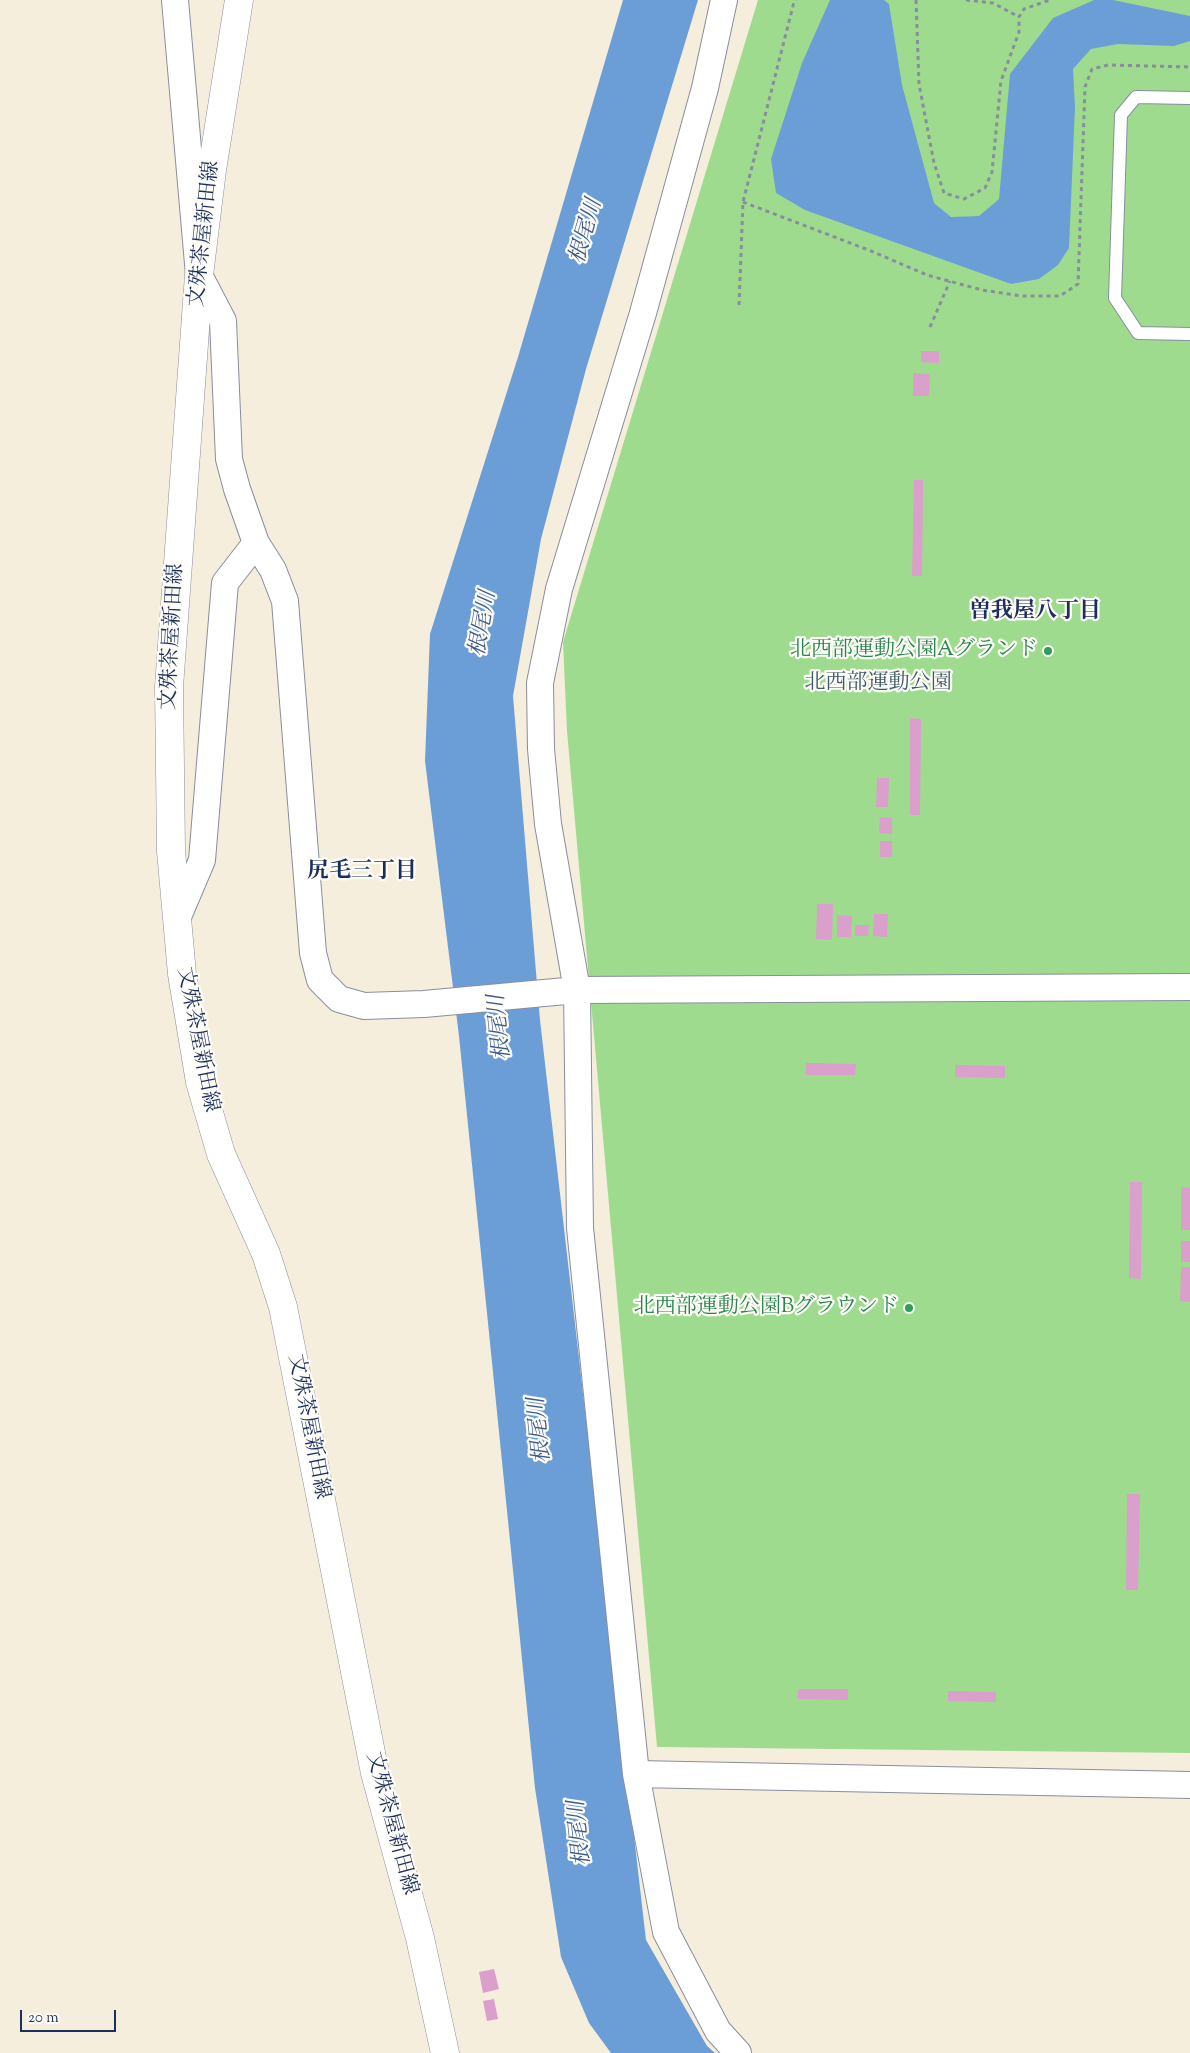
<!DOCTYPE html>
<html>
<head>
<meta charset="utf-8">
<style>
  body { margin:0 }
  #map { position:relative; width:1190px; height:2053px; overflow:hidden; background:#f6eedc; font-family:"Sorts Mill Goudy",serif }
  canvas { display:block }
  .scale { position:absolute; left:20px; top:2010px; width:96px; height:22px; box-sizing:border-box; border:2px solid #1b2f5e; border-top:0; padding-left:6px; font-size:15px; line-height:18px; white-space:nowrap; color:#1b2f5e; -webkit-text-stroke:4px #fdfcf7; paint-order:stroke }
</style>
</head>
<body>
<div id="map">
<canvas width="1190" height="2053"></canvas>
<div class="scale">20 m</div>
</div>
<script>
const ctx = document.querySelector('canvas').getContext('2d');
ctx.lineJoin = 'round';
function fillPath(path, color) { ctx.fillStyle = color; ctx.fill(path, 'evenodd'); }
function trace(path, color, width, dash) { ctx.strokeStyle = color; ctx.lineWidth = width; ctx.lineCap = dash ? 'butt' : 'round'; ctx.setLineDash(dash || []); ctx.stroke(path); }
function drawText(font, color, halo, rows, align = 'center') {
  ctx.font = font + ' "Sorts Mill Goudy","Noto Serif JP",serif'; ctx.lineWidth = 4.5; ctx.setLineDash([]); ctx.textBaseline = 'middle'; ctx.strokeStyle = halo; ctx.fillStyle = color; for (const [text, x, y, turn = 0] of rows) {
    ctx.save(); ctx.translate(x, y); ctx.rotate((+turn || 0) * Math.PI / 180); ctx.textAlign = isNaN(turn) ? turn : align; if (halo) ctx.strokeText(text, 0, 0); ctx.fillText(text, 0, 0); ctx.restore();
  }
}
fillPath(new Path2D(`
  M758,0h432v1753l-533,-6 -90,-1016 -4,-89z`), '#9fdb8f');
fillPath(new Path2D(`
  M623,0h75l-112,369 -45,170 -28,157 27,324 106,920 61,106 8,7h-104l-22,-30 -28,-66 -26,-169 -76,-752 -34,-275 5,-127 88,-277z
  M830,0h54l5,4 13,81 32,118 17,14 28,-1 20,-17 11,-125 43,-56 41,-18h19l77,16v25l-16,5 -56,-2 -27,5 -18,20 2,38 -6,141 -11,17 -19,14 -28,5 -206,-74 -29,-17 -5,-34 31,-96z`), '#6b9ed7');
fillPath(new Path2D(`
  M921,351h18v12l-18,-1z
  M913,373l17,1 -1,22h-16z
  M914,480h9l-1,96h-10z
  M910,718l11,1 -1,96h-10z
  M877,778h12l-1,29h-12z
  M880,817l12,1v16l-13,-1z
  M880,841h12v16h-12z
  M817,904h16l-1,36 -16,-1z
  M874,914h14l-1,23 -14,-1z
  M837,915l15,1 -1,21h-14z
  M855,925h14l-1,11h-13z
  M806,1063l50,1 -1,11h-49z
  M955,1065l50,1v12l-50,-1z
  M1130,1182h12l-1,97 -12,-1z
  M1181,1187l9,1v42h-9z
  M1181,1241h9v21h-9z
  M1181,1267h9v35l-10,-1z
  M1127,1494h13l-2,96h-12z
  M798,1689h50v11l-50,-1z
  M948,1691l48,1v10l-48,-1z
  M494,1969l5,20 -16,4 -4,-21z
  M494,1999l4,20 -11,2 -4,-20z`), '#da9fca');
const lane = new Path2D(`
  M1190,98l-54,-1 -15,18 -6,183 23,35 52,1`);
const street = new Path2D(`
  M175,0l24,275 24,46 6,138 8,30 19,54 17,27 12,31 28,352 7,27 19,19 25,7 60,-2 153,-14 613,-3
  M724,0l-19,88 -62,225 -84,276 -19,94 1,66 7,75 29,166 3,238 56,546 30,158 52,99 20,22
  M177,919l25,-59 23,-277 31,-40
  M636,1774l554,11`);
const secondary = new Path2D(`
  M239,0l-27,170 -13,105 -30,412 2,164 11,123 18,108 21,72 45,100 17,53 92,466 45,165 25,115`);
trace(lane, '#888e9d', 14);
trace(street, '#888e9d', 28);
trace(secondary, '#888e9d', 29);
trace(new Path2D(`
  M916,0l3,84 15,79 10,30 20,6 21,-11 7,-16 9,-91 18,-49v-15l5,-8 26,-9
  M966,0l27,3 26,14
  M743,202l128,49 56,24 55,15 40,6h38l18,-12 7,-197 7,-18 16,-4 82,2
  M739,305l4,-103 51,-200 2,-2
  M930,327l20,-46`), '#888e9d', 3, [4, 4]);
trace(lane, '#fff', 12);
trace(street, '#fff', 26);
trace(secondary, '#fff', 28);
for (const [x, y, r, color] of [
  [1048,651,5,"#2e9e5b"],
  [909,1308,5,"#2e9e5b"]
]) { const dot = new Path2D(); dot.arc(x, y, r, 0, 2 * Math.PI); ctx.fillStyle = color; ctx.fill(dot); trace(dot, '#fdfcf7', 2); }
drawText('21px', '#1b2f5e', '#fdfcf7', [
  ["文殊茶屋新田線",206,234,-84],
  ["文殊茶屋新田線",174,637,-87],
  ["文殊茶屋新田線",196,1040,79],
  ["文殊茶屋新田線",307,1427,79],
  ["文殊茶屋新田線",390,1824,75]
]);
drawText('21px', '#27864d', '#fdfcf7', [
  ["北西部運動公園Aグランド",1038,651],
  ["北西部運動公園Bグラウンド",899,1308]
], 'right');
drawText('21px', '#3c5a6a', '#fdfcf7', [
  ["北西部運動公園",878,684]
]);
drawText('italic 22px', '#3b5b8e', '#fdfcf7', [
  ["根尾川",588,232,-74],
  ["根尾川",485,624,-80],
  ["根尾川",502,1027,-96],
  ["根尾川",542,1430,-96],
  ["根尾川",582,1833,-96]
]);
drawText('bold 22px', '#1b2f5e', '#fdfcf7', [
  ["曽我屋八丁目",1035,613],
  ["尻毛三丁目",362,873]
]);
</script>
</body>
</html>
